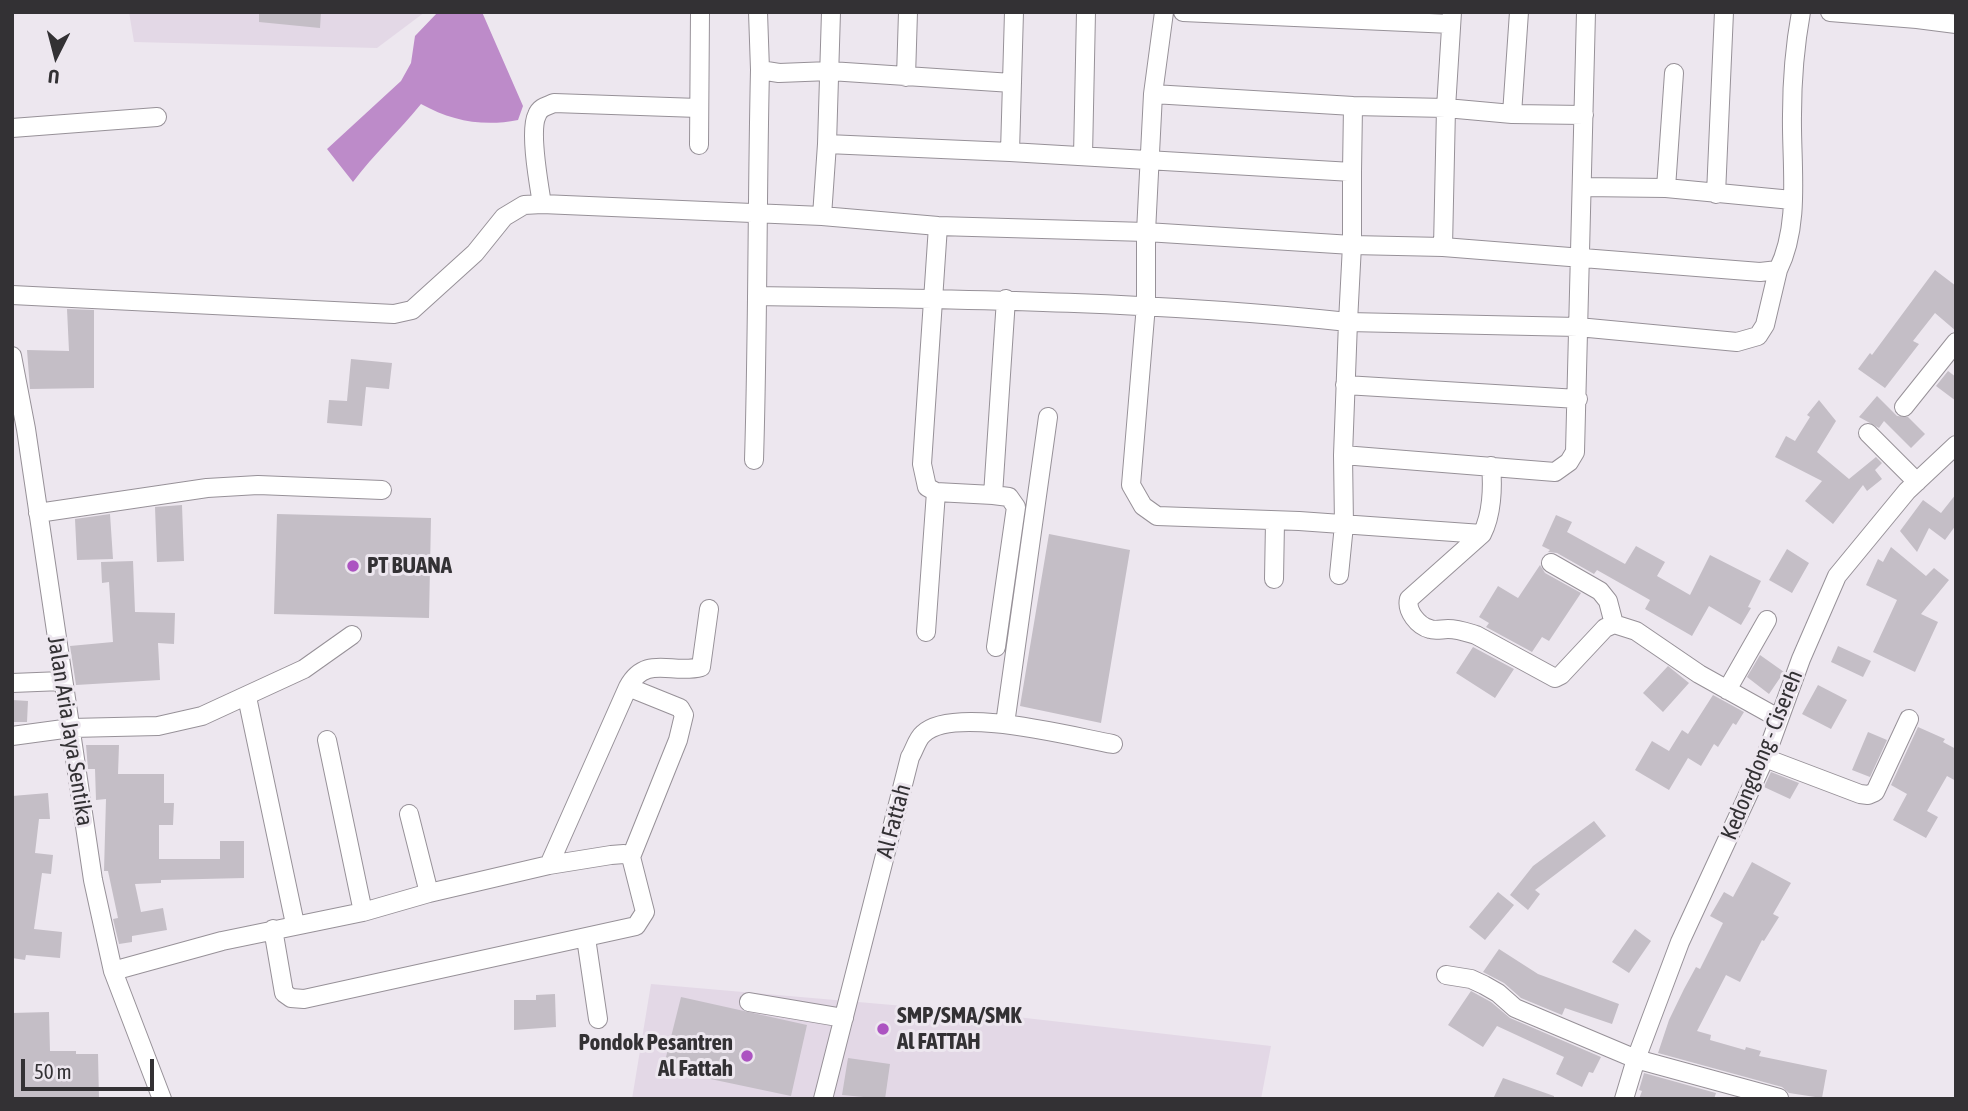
<!DOCTYPE html>
<html>
<head>
<meta charset="utf-8">
<style>
  body { margin:0 }
  #map { position:relative; width:1968px; height:1111px; overflow:hidden; background:#ede7ef; font-family:"Asap Condensed",sans-serif }
  canvas { display:block }
  .frame { position:absolute; inset:0; border:14px solid #333134; pointer-events:none }
  .north { position:absolute; left:21px; top:21px; width:70px; height:70px; -webkit-text-stroke:5px #ede7ef; paint-order:stroke; rotate:186deg; font-size:19px; font-weight:700; line-height:28px; text-align:center; color:#333134 }
  .north::after { content:''; display:block; margin:auto; width:24px; height:32px; background:#333134; clip-path:polygon(50% 0,100% 100%,50% 72%,0 100%) }
  .scale { position:absolute; left:21px; top:1059px; width:133px; height:32px; box-sizing:border-box; border:4px solid #333134; border-top:0; padding-left:9px; font-size:21px; line-height:24px; white-space:nowrap; color:#333134; -webkit-text-stroke:5px #ede7ef; paint-order:stroke }
</style>
</head>
<body>
<div id="map">
<canvas width="1968" height="1111"></canvas>
<div class="frame"></div>
<div class="north">U</div>
<div class="scale">50 m</div>
</div>
<script>
const ctx = document.querySelector('canvas').getContext('2d');
ctx.lineJoin = 'round';
function fillPath(path, color) { ctx.fillStyle = color; ctx.fill(path, 'evenodd'); }
function trace(path, color, width, dash) { ctx.strokeStyle = color; ctx.lineWidth = width; ctx.lineCap = dash ? 'butt' : 'round'; ctx.setLineDash(dash || []); ctx.stroke(path); }
function drawText(font, color, halo, rows, align = 'center') {
  ctx.font = font + ' "Asap Condensed",sans-serif'; ctx.lineWidth = 6; ctx.setLineDash([]); ctx.textBaseline = 'middle'; ctx.strokeStyle = halo; ctx.fillStyle = color; for (const [text, x, y, turn = 0] of rows) {
    ctx.save(); ctx.translate(x, y); ctx.rotate((+turn || 0) * Math.PI / 180); ctx.textAlign = isNaN(turn) ? turn : align; if (halo) ctx.strokeText(text, 0, 0); ctx.fillText(text, 0, 0); ctx.restore();
  }
}
fillPath(new Path2D(`
  M129,12h296l-48,36 -243,-6z
  M651,984l322,28 298,34 -10,53h-629z`), '#e3d8e6');
fillPath(new Path2D(`
  M438,12h44l41,94 -5,14c-35,7 -66,1 -97,-16 -22,27 -47,50 -68,78l-26,-33 74,-68 10,-18 4,-27z`), '#bd8bc9');
fillPath(new Path2D(`
  M259,12h62l-1,16 -61,-6z
  M1935,270l21,16v45l-21,-18 -22,28 6,3 -34,44 -27,-19 12,-16 2,2z
  M67,309l27,1v78l-64,1 -3,-39 42,1z
  M351,359l41,4 -3,26 -23,-2 -4,39 -35,-3 2,-23 18,1z
  M1948,371l8,6v24l-20,-15z
  M1877,396l20,20 11,1 17,17 -14,14 -27,-27 -5,7 -20,-11z
  M1819,400l17,21 -19,31 32,27 27,-22 6,6 -7,7 7,9 -15,12 -4,-6 -30,39 -28,-23 17,-20 -47,-24 11,-21 9,5 15,-24 -3,-2z
  M1956,494v31l-11,15 -16,-12 -12,24 -17,-21 23,-31 18,13z
  M182,505l2,56 -27,1 -2,-55z
  M110,514l3,45 -36,1 -2,-41z
  M277,514l154,4 -2,100 -155,-4z
  M1556,515l16,7 -5,10 58,32 11,-18 29,16 -8,14 33,19 20,-40 51,26 -13,26 3,1 -10,17 -32,-19 -17,30 -47,-27 5,-9 -53,-30 -3,4 -37,-21 -9,-1 2,-2 -8,-4z
  M1049,534l81,16 -29,173 -81,-17z
  M1891,547l35,29 8,-8 15,12 -28,34 17,8 -23,50 -42,-20 24,-52 -31,-15 12,-26 5,3z
  M1787,549l22,14 -17,30 -23,-13z
  M133,561l2,51 40,1 -1,31 -16,-1 2,37 -84,5 -6,-39 43,-4 -4,-60 -7,1 -1,-21z
  M1540,565l5,8 36,20 -32,48 -7,-4 -10,15 -46,-25 3,-4 -10,-6 19,-31 20,12z
  M1838,646l33,15 -8,16 -32,-15z
  M1473,647l41,22 -19,29 -39,-25z
  M1760,655l24,17 -15,22 -22,-17z
  M1668,666l21,17 -26,29 -20,-19z
  M1818,685l29,15 -16,29 -29,-15z
  M1713,695l31,17 -8,13 -3,-2 -15,24 -4,-3 -13,22 -13,-8 -19,32 -34,-20 17,-29 17,10 13,-21 6,4z
  M12,700l16,1 -1,21h-15z
  M1918,727l27,12 -2,3 13,7v32l-9,-5 -20,35 11,6 -12,21 -33,-18 14,-26 -16,-9z
  M1868,732l19,8 -17,37 -18,-7z
  M86,745h33l-1,29h46v29h10l-1,22h-14v34h61v-18h24v37l-83,2v3l-26,1 6,28 22,-4 4,22 -35,6v6l-13,2 -6,-25 5,-1 -10,-47h-4l2,-72 -10,1 -1,-31h-7z
  M1771,772l28,11 -9,16 -26,-12z
  M48,793l2,26h-11l-4,34 18,2 -2,19 -9,-1 -8,56 28,3 -2,26 -34,-3 -1,5 -13,-2v-162z
  M1594,821l12,15 -71,54 5,4 -12,16 -18,-15 23,-29z
  M1752,862l39,21 -18,31 6,3 -15,24 -2,-1 -22,42 -14,-7 -29,56 14,4 -1,5 35,10 1,-3 15,4 -2,5 68,14 -5,28 -33,-5 -7,-6 -124,-34 11,-33 15,-31 12,-22 4,2 23,-46 -13,-7 14,-24 9,5z
  M1498,892l16,13 -29,35 -16,-13z
  M1635,929l16,12 -22,32 -17,-11z
  M1499,949l39,25 81,30 -7,20 -47,-16 -3,7 -41,-17 -17,-15 -21,-11z
  M1471,991l20,11 19,16 91,39 -8,16 -4,-1 -7,15 -26,-13 8,-17 -67,-31 -14,21 -35,-22z
  M555,994l1,33 -42,3v-30h22v-5z
  M681,997l126,28 -16,71 -128,-27z
  M49,1012l1,39h26v3h22l1,45h-87v-86z
  M848,1058l42,6 -5,35 -43,-4z
  M1644,1073l72,20 -2,6h-75l3,-8 -3,-1z
  M1503,1078l51,18v3h-61z`), '#c4bec6');
const minor = new Path2D(`
  M758,12l2,58
  M1164,12l-11,82 -7,138v73l-15,180 12,21 14,10 142,5 183,13
  M1183,12l268,12
  M1830,12l87,7 39,5
  M906,77l2,-65
  M1153,94l200,12 93,2 66,6 72,1
  M1512,114l7,-102
  M12,128l145,-11
  M699,145l1,-133
  M1010,152l4,-140
  M1083,156l3,-144
  M1352,172l1,-66
  M1582,187l84,1 126,12
  M1666,188l8,-115
  M1716,194l8,-182
  M542,204c-3,-19 -13,-73 -5,-89 3,-8 10,-9 17,-12l144,5
  M822,216l5,-72 4,-132
  M1443,247l3,-139 6,-96
  M12,295l382,19 18,-4 63,-57 29,-36 20,-12 18,-1 280,12 116,10 208,6 206,13 91,2 317,25 18,-2c23,-46 13,-106 14,-155 0,-34 3,-70 9,-103
  M758,296c198,3 394,5 590,26l4,-77v-73l-342,-20 -183,-8
  M12,356l14,73 67,451 20,91 49,128
  M1345,385l233,14
  M1904,407l52,-65
  M1868,433l49,49
  M1343,455l212,17 14,-10 6,-10 11,-440
  M754,460c4,-130 3,-260 6,-390l19,3 51,-2 182,12
  M1491,466c2,21 1,49 -9,68l-73,65c-3,12 9,27 21,30 5,2 12,0 18,0 10,0 18,3 28,6l79,43 6,-3 44,-47 9,-4 22,7 63,43 79,44
  M936,492l-9,-5 -5,-23 16,-238
  M993,495l16,2 7,10 -20,140
  M38,513l169,-25 51,-3 124,5
  M1551,563l49,28 8,10 6,23
  M1339,575l5,-50 -1,-70 5,-133 230,5 159,15 21,-6 7,-11 13,-55
  M1274,579l1,-57
  M926,632l10,-140 57,3 13,-196
  M12,683l50,-2
  M628,687c18,-33 44,-12 73,-20l8,-58
  M1727,690l40,-70
  M247,697l48,227
  M1005,724l43,-307
  M12,736l59,-8 87,-2 44,-10 102,-47 48,-34
  M327,740l36,172
  M1765,758l95,36 8,1 7,-3 34,-73
  M409,814l20,79
  M549,865l79,-178 52,21 4,7 -6,25 -47,117
  M586,938l12,81
  M113,971l109,-30 141,-29 66,-19 120,-28 62,-10 13,-1 7,3 14,55 -9,14 -332,73 -13,-1 -7,-5 -11,-64
  M1446,975l25,4 13,6 14,8 17,15 121,51 143,39
  M749,1002l95,16
  M823,1099l87,-342c4,-6 7,-18 13,-23 30,-29 150,3 190,10
  M1624,1099l12,-40 44,-117 85,-184 36,-99 36,-83 70,-85 49,-46`);
trace(minor, '#979198', 20);
trace(minor, '#fff', 18);
for (const [x, y, r, color] of [
  [353,566,7,"#ac54c1"],
  [883,1029,7,"#ac54c1"],
  [747,1056,7,"#ac54c1"]
]) { const dot = new Path2D(); dot.arc(x, y, r, 0, 2 * Math.PI); ctx.fillStyle = color; ctx.fill(dot); trace(dot, '#ede7ef', 2.5); }
drawText('bold 23px', '#333134', '#ede7ef', [
  ["PT BUANA",367,566],
  ["SMP/SMA/SMK",897,1016],
  ["Al FATTAH",897,1042],
  ["Pondok Pesantren",733,1043,"right"],
  ["Al Fattah",733,1069,"right"]
], 'left');
drawText('23px', '#333134', '#ede7ef', [
  ["Jalan Aria Jaya Sentika",70,731,81],
  ["Kedongdong - Cisereh",1762,755,-68],
  ["Al Fattah",894,821,-75]
]);
</script>
</body>
</html>
